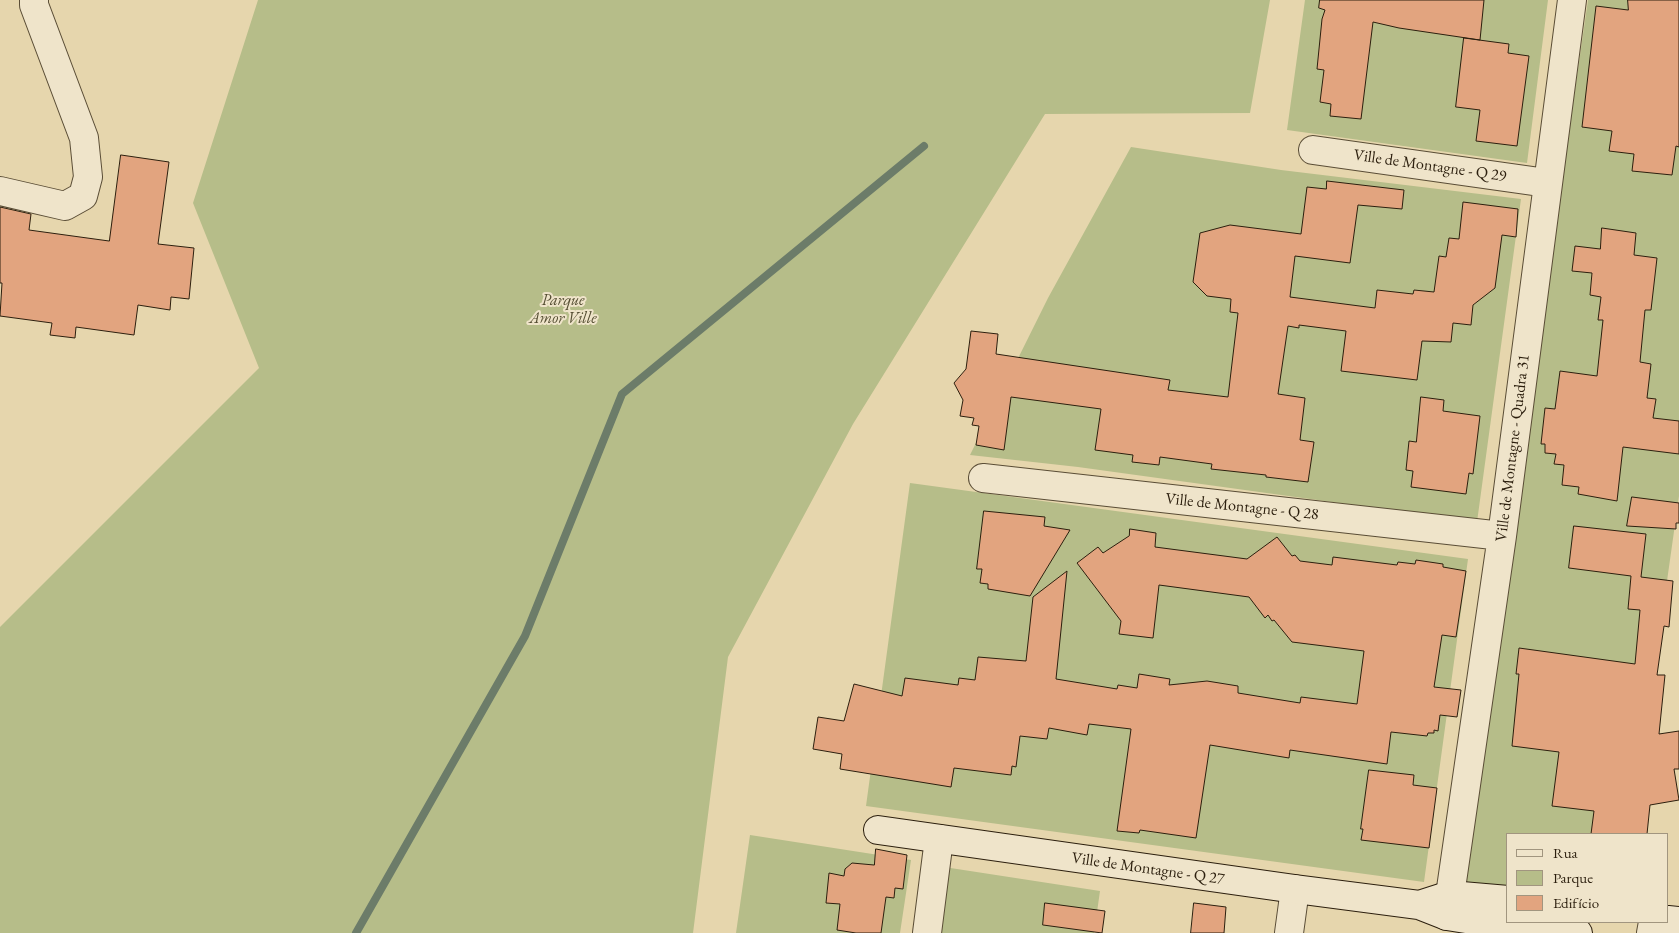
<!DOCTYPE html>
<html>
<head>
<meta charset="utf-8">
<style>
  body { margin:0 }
  #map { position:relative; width:1679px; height:933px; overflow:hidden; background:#e6d6ad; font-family:"EB Garamond",serif }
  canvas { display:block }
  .legend { position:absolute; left:1506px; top:833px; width:162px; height:90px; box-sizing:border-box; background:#efe4ca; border:1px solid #a1957f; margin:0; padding:6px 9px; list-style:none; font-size:15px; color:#2c1f0e }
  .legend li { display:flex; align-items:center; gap:10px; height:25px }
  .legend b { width:25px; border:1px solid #a1957f }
</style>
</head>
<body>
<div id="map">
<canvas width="1679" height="933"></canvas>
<ul class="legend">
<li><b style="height:6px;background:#efe4ca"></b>Rua</li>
<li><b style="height:14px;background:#b6bd89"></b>Parque</li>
<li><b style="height:14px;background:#e2a47f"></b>Edifício</li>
</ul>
</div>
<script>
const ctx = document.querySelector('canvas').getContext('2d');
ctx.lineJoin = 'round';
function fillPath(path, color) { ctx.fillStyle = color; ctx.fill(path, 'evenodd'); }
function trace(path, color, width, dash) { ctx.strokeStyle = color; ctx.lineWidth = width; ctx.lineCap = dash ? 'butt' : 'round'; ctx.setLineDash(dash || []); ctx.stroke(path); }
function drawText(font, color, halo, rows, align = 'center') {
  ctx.font = font + ' "EB Garamond",serif'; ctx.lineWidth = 4; ctx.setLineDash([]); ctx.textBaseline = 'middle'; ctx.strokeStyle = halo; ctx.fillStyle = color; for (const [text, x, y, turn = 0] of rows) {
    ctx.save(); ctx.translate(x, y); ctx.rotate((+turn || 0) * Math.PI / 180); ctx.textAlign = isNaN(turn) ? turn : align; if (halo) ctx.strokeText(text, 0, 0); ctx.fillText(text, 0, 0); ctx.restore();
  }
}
fillPath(new Path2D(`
  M258,0h1012l-20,113 -205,1 -192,310 -125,233 -35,276h-693v-306l259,-259 -66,-165z
  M1305,0h243l-21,163 -240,-33z
  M1588,0h91v496l-24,170 -11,168h-136v55l-48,-7z
  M1131,147l150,23 240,29 -44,323 -399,-55 -108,-12 78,-157z
  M910,483l558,76 -44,323 -558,-76z
  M750,835l161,25 -11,73h-164z
  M944,867l156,24 -6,42h-160z`), '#b6bd89');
trace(new Path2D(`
  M356,933l169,-297 97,-242 302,-248`), '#6c7c69', 8);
const building = new Path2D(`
  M1320,0h164l-4,40 -81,-12 -26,-6 -12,97 -31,-3 1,-12 -11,-2 4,-32 -7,-1 5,-50 3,-9 -6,-2z
  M1628,0h51v147l-3,-1 -4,29 -40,-4 2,-17 -25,-3 3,-20 -30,-4 14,-121 32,4z
  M1464,38l45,6 -1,9 21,3 -12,90 -41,-5 4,-31 -24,-3z
  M121,155l48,7 -11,82 36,4 -5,51 -18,-2 -1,13 -32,-5 -4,30 -58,-8 -1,11 -25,-3 2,-12 -52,-7 2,-33h-2v-76l31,7 -2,16 80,11z
  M1327,181l77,9 -2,19 -44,-4 -8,58 -55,-7 -5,41 85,11 2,-18 36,4 1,-4 20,2 5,-36 7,1 3,-19 10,1 4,-37 55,7 -2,28 -14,-2 -7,53 -22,17 -2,20 -18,-2 -2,19 -29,-1 -5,39 -76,-9 5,-40 -47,-6v3l-11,-2 -10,68 27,4 -5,42 14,2 -6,40 -42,-5v-2l-55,-6 1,-5 -52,-7 -1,8 -27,-3 1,-7 -38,-5 6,-41 -90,-12 -7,53 -28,-5 3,-19 -7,-1 2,-7 -14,-2 3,-16 -9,-17 12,-14 5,-38 27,3 -2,20 174,26 -2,10 60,7 10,-84 -8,-1 1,-13 -24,-3 -14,-14 7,-49 30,-8 71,9 6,-47 19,2z
  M1602,228l34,5 -2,22 23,3 -6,52h-6l-5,52 11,2 -4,34 9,1 -3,19 26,3v33l-56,-7 -6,54 -39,-7 1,-7 -17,-2 2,-20 -10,-1 2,-10 -11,-1v-9h-4l4,-36 10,1 5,-38 37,5 6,-56h-5l3,-23 -11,-2 2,-22 -20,-2 3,-25 25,3z
  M1421,397l23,3 -1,11 37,5 -7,58 -4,-1 -3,21 -55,-7 2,-16 -7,-1 3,-29 7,1z
  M1632,497l47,6v20h-3v6l-49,-3z
  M984,511l61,6 -1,9 26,4 -40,66 -42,-7v-5l-8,-1 2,-14h-5z
  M1574,526l72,8 -5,43 32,4 -4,46 -5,-1 -7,49h8l-6,59 20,-3v38h-5l5,31 -29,5 -3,29h-56l3,-23 -42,-5 7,-54 -47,-6 7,-72h-3l3,-26 116,16 5,-54 -12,-1 3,-33 -62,-8z
  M1130,529l26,4 -1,14 92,12 30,-22 15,19 3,-1 5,6 32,4 1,-8 64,8 1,-3 17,2 1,-4 27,4v3l23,4 -10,66 -14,-2 -8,52 27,3 -4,27 -17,-2 -2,16 -4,-1v3h-6l-1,3 -36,-4 -4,32 -97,-14 -1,8 -79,-13 -14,93 -56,-8 -1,3 -22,-2 14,-102 -42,-5 -2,11 -38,-7 -2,11 -27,-3 -4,31 -4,-1 -1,9 -57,-7 -3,19 -111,-18 2,-15 -29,-5 5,-32 26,4 10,-37 48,12 3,-18 53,7 1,-7 16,2 3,-23 48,4 7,-64 34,-26 -11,108 61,10 1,-4 19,3 2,-14 31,5 -1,6 38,-4 31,5v7l62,10 1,-6 56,7 7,-53 -72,-9 -18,-22 -2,1 -4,-6 -3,3 -16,-21 -90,-12 -6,53 -34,-4 2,-13 -44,-58 21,-16 5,6 26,-17z
  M1369,770l45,5 -1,10 24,3 -8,60 -68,-8 2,-11h-2z
  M876,849l31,6 -4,34 -8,-1 -1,10 -8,-1 -5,36h-25l-19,-3 3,-26 -14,-1 3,-30 15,3 1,-7 7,-6 22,2z
  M1045,903l60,8 -3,22 -59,-8z
  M1194,903l32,4 -2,26h-33z`);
fillPath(building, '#e2a47f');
trace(building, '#2c1f0e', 1);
const street = new Path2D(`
  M1313,150l234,33
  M0,191l65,15 18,-10 5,-19 -4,-39 -50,-133v-5
  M983,478l519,58
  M1447,916l55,-380 70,-536
  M927,933l12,-94
  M1289,933l6,-44
  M1651,933l2,-11`);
const secondary = new Path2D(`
  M878,830l417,59 124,16 28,11 45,7 86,10
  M1419,905l31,-10 58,5
  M1668,920l11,1`);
trace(street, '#5a4d36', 30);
trace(secondary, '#2c1f0e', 30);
trace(street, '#efe4ca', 28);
trace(secondary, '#efe4ca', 28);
drawText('16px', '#2c1f0e', '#efe4ca', [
  ["Ville de Montagne - Q 29",1430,166,8],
  ["Ville de Montagne - Quadra 31",1513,448,-83],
  ["Ville de Montagne - Q 28",1242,507,6],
  ["Ville de Montagne - Q 27",1148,869,8]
]);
drawText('italic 16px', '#554e33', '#efe4ca', [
  ["Parque",563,301],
  ["Amor Ville",563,319]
]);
</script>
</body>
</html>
